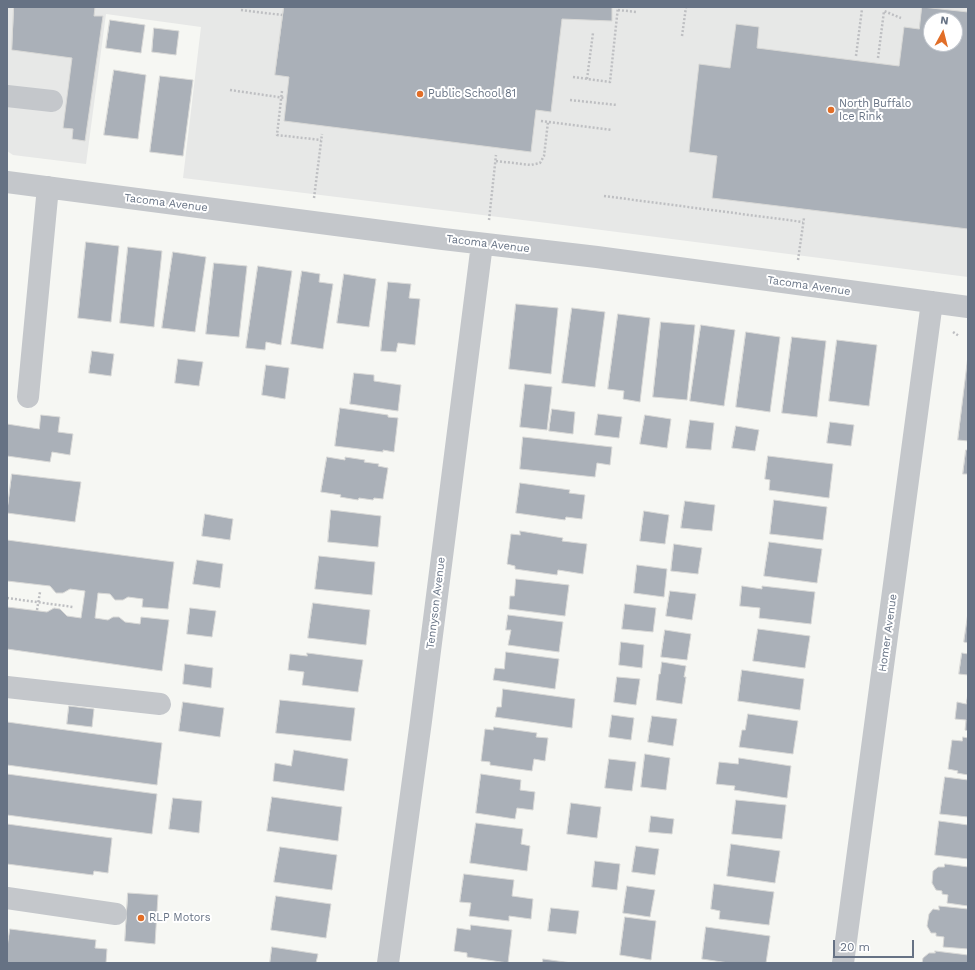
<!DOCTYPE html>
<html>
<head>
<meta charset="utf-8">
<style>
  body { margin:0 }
  #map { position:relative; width:975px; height:970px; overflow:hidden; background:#f6f7f3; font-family:"Work Sans",sans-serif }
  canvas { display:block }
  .frame { position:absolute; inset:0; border:8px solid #667284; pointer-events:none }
  .north { position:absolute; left:923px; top:12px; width:40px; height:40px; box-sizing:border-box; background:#fff; border:1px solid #c2c7ce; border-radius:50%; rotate:7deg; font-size:11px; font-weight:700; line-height:16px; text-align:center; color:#667284 }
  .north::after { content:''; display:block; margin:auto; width:14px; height:18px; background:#e16e28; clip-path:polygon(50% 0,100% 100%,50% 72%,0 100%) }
  .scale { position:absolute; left:833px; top:940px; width:81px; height:18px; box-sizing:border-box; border:2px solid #667284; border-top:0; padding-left:5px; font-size:12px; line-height:14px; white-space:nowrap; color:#667284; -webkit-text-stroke:3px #fff; paint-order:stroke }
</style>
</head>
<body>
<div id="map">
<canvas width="975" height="970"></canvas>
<div class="frame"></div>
<div class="north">N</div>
<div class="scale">20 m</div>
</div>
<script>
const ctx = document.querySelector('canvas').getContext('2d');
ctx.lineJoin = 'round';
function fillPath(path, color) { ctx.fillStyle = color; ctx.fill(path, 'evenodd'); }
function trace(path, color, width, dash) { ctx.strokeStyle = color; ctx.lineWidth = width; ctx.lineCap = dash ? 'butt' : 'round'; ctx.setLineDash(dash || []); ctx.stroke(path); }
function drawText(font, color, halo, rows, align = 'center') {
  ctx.font = font + ' "Work Sans",sans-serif'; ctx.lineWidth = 4; ctx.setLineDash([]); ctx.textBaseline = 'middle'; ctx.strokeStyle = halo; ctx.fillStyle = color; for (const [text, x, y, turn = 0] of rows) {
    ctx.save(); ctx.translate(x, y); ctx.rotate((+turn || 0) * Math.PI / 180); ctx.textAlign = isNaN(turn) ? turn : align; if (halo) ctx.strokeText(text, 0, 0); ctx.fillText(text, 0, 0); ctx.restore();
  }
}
fillPath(new Path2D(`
  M7,7h961v270l-421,-54 -364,-45 18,-151 -95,-13 -20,150 -73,-9 -6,-4zM931,20h24v24h-24z`), '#e7e8e7');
const building = new Path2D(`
  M14,7h81l-1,9h9l-18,125 -13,-2 1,-10 -10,-1 9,-70 -60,-8z
  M284,7h328v14l-50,-2 -11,93 -15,-2 -5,42 -247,-31 5,-44 -14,-2z
  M922,7l46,5v217l-256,-31 5,-42 -28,-4 10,-88 31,4 6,-44 23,3 -2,21 142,18 5,-39 15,2zM931,20h24v24h-24z
  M110,20l35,5 -4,28 -35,-5z
  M154,28l25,3 -3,24 -24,-3z
  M114,70l32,5 -8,64 -34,-4z
  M160,76l33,4 -10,76 -33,-4z
  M86,242l33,4 -8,76 -33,-4z
  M128,247l34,4 -8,76 -34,-4z
  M173,252l33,5 -11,75 -33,-4z
  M214,263l33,3 -8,71 -33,-3z
  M258,266l34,5 -11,74 -15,-3 -1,8 -19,-2z
  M302,271l18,3 -1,8 14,2 -10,65 -32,-5z
  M344,274l32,5 -7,48 -32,-4z
  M388,282l23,2 -2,14 11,1 -5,46 -17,-2 -2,9 -15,-1z
  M516,304l42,4 -7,66 -42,-5z
  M572,308l33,4 -10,75 -33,-4z
  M618,314l32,4 -10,84 -17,-3 1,-8 -16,-2z
  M661,322l34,3 -8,75 -34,-3z
  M701,325l34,5 -11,76 -34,-5z
  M746,332l34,5 -10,75 -34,-5z
  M792,337l34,4 -9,76 -35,-4z
  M837,340l40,5 -8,61 -40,-5z
  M92,351l22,3 -3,22 -22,-3z
  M968,356v85l-10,-1z
  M178,359l25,3 -4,24 -24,-3z
  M266,365l23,3 -4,31 -23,-4z
  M354,373l20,2v6l27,4 -3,26 -48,-7z
  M525,384l27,3 -5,43 -27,-3z
  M340,408l48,7v2l10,1 -4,34 -11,-2v2l-48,-6z
  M552,409l23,3 -2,22 -24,-3z
  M598,414l24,3 -3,21 -24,-3z
  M41,415l19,2 -2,15 15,2 -3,21 -18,-3 -2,10 -43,-6v-32l32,5z
  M645,415l26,4 -4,29 -27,-4z
  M690,420l24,3 -3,27 -25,-2z
  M830,422l24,3 -3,21 -24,-3z
  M736,426l23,4 -4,21 -23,-3z
  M523,437l89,10 -2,18 -13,-2 -2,14 -75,-8z
  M966,450h2v24h-5z
  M768,456l65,8 -4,34 -60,-8 1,-10 -5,-1z
  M327,457l18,3v-3l20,3 -1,2 15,2 -1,2 10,2 -5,31 -9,-1 -1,2 -14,-2 -1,2 -18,-3 1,-2 -20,-3z
  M12,474l69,8 -6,40 -68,-9z
  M520,483l50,7 -1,3 16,2 -3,24 -16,-2 -1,3 -49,-7z
  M774,500l53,7 -4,33 -53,-6z
  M685,501l30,4 -3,26 -31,-3z
  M331,510l50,6 -3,31 -50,-5z
  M644,511l25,4 -4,29 -25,-3z
  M205,514l28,5 -3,21 -28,-4z
  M520,531l43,7 -1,3 25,3 -4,30 -25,-4 -1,5 -42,-6v-3l-8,-2 4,-30 9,1z
  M7,540l167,22 -6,47 -26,-2 1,-8 -15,-2 -5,3h-8l-5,-6 -12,-1 -3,25 13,2 5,-3h6l6,5 15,2 1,-7 28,3 -7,51 -155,-22v-42l40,5 7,-4 6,1 7,7 14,2 4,-27 -15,-2 -7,4h-7l-6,-7 -43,-5z
  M769,542l53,7 -5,34 -53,-7z
  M674,544l28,4 -4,26 -27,-3z
  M319,556l56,6 -3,33 -57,-6z
  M197,560l26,4 -3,24 -27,-4z
  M637,565l30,4 -3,28 -30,-4z
  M516,579l53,6 -4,31 -56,-7 1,-13h4z
  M742,586l20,3v-3l53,6 -4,32 -52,-6 1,-10 -20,-2z
  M670,591l26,3 -4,26 -26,-4z
  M313,603l57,7 -4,35 -58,-7z
  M625,604l31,4 -3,24 -31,-3z
  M190,608l26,3 -4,26 -25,-3z
  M968,613v30l-4,-1z
  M508,615l55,7 -4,30 -51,-7 3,-15h-5z
  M758,629l52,7 -5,32 -52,-7z
  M665,630l26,4 -4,26 -26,-3z
  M621,642l23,3 -2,23 -23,-3z
  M506,652l53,7 -4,30 -62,-9 2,-12 9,1z
  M307,653l56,7 -5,32 -56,-7 2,-13 -16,-2 2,-16 17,2z
  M962,653l6,1v21l-9,-1z
  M662,662l24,4 -2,11h2l-4,27 -26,-4 3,-26h1z
  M185,664l28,4 -2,20 -28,-4z
  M742,670l62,9 -4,31 -62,-9z
  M617,677l23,2 -4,26 -22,-3z
  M503,689l72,10 -3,29 -77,-11 2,-10h4z
  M968,693v38l-3,-1 1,-10 -11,-1 2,-17 9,2z
  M280,700l75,8 -4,33 -75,-8z
  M183,702l41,6 -4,29 -41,-6z
  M69,706l25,3 -2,18 -25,-3z
  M748,714l50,7 -5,33 -54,-7 3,-17h3z
  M612,715l22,3 -3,22 -22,-3z
  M652,716l25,3 -4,27 -25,-4z
  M7,722l155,21 -5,42 -150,-20z
  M494,727l43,6 -1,4 12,1 -3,23 -11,-2 -2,12 -42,-6v-3l-9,-1 4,-32 8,1z
  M963,737l5,1v37l-11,-2 1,-2 -10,-2 4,-29 10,1z
  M294,750l54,9 -4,32 -71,-10 2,-18 16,3z
  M645,754l25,4 -4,32 -25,-3z
  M739,758l52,8 -4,32 -53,-8 1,-4 -19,-2 3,-22 19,2z
  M609,759l27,3 -4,29 -27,-3z
  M7,774l150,20 -5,40 -145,-19z
  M481,774l40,6 -1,10 15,2 -2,18 -16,-2 -2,11 -39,-6z
  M945,777l23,3v37l-28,-3z
  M272,797l70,10 -4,34 -71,-10z
  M173,798l29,3 -3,32 -30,-4z
  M736,800l50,5 -4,34 -50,-5z
  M571,803l30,4 -4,31 -30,-4z
  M651,816l23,3 -2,15 -23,-2z
  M939,821l29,4v34l-33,-4z
  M476,823l47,6 -2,15 9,2 -3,25 -57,-8z
  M7,824l105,14 -4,35 -14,-2 -1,4 -86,-11z
  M731,844l49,7 -5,32 -48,-7z
  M636,846l23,3 -4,26 -23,-3z
  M280,847l57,8 -5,35 -58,-8z
  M595,861l25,3 -3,26 -25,-3z
  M945,864l23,3v39l-21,-3 1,-8 -6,-1v-3l-6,-1 -4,-7 1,-12 5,-4h6z
  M464,874l50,6 -2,16 21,3 -2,20 -22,-3v5l-40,-5 2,-13 -11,-1z
  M714,884l60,8 -5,33 -50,-6 1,-8 -9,-2z
  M627,886l28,4 -5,27 -27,-4z
  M128,893l30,2 -3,49 -30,-3z
  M276,896l55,8 -5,34 -55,-8z
  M939,906l29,3v40l-25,-2 1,-10 -8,-1v-3h-5l-4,-7 2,-12 4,-5 6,1z
  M551,908l28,3 -3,23 -28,-3z
  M625,917l31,4 -5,39 -31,-5z
  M471,925l41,5 -4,33 -41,-6v-4l-13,-2 3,-23 13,2z
  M706,927l64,9 -4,27h-37l-27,-4z
  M10,929l86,11 -1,8 12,1 -1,14h-99v-15z
  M272,947l46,7 -2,9h-46z
  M935,951l33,4v8h-46l1,-5 6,-5h6z
  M543,959l29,4h-29z`);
fillPath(building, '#aab0b8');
trace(building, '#d8d8d6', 1);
trace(new Path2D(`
  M241,10l41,5
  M618,10l19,2
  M682,36l4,-29
  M856,56l6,-47
  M878,58l6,-47 17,7
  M573,77l37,5 8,-75
  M587,79l6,-46
  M230,90l55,8
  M282,91l-5,44 44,5
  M570,100l47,5
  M541,121l71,9
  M496,161l35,4 9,-2 4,-7 4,-34
  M604,196l199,26
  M314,198l8,-64
  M489,220l7,-65
  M798,260l6,-42
  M953,332l6,4
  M7,598l66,9
  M37,610l3,-18`), '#bebfc2', 2.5, [2, 2]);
trace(new Path2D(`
  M7,96l45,5
  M7,182l436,57 154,18 371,50
  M28,397l20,-210
  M7,687l153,17
  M7,898l109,16
  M388,963l33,-242 61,-477
  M843,963l89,-661`), '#c4c7cb', 22);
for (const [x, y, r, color] of [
  [420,94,4,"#e16e28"],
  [831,110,4,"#e16e28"],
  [141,918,4,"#e16e28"]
]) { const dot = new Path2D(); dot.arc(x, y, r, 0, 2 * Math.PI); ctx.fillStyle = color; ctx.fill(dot); trace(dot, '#fff', 1.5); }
drawText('11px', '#667284', '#fff', [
  ["Public School 81",428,94],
  ["North Buffalo",839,104],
  ["Ice Rink",839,117],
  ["RLP Motors",149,918]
], 'left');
drawText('11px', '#667284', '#fff', [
  ["Tacoma Avenue",166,203,7],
  ["Tacoma Avenue",488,244,7],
  ["Tacoma Avenue",809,286,8],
  ["Tennyson Avenue",436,603,-83],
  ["Homer Avenue",888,633,-82]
]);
</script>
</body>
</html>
